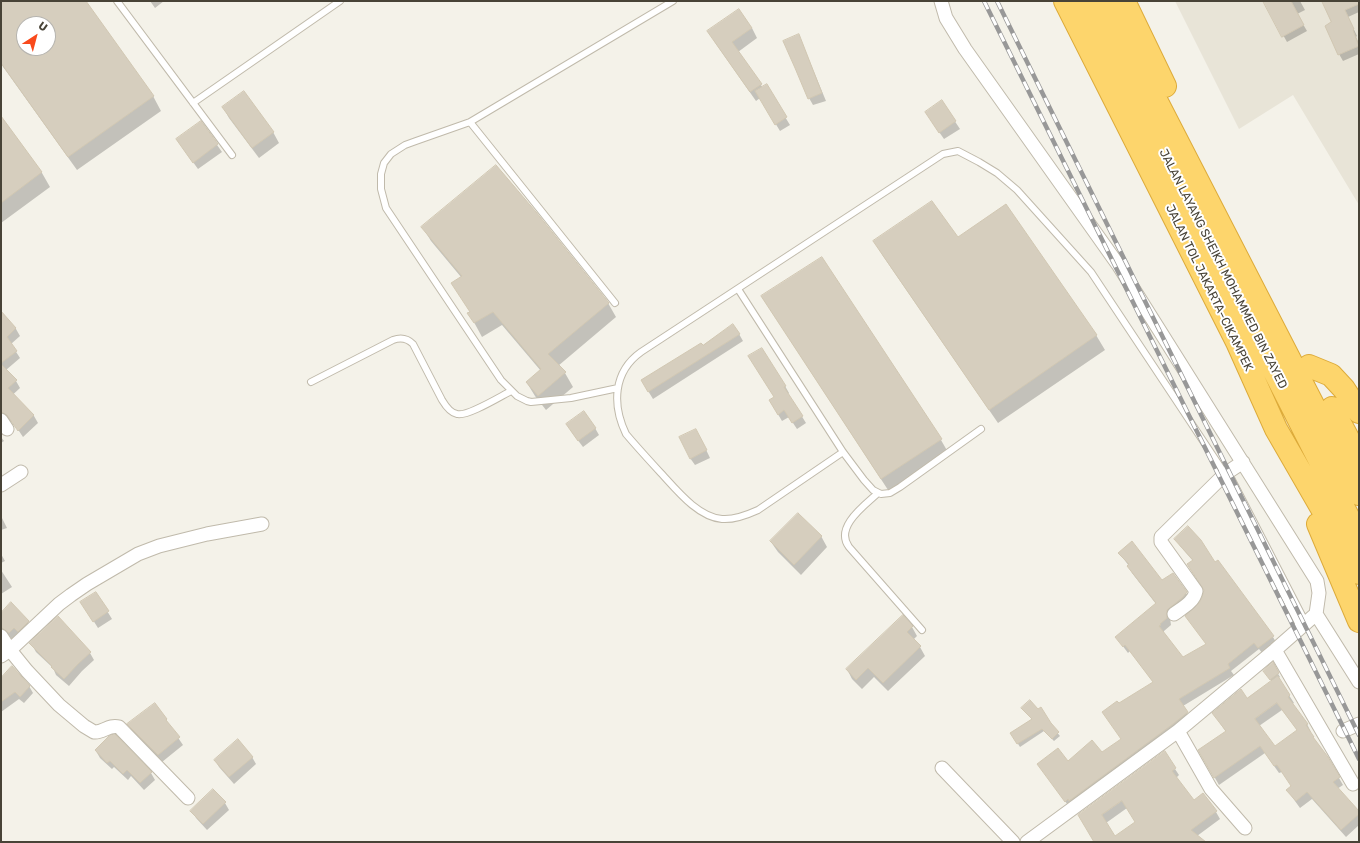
<!DOCTYPE html>
<html>
<head>
<meta charset="utf-8">
<style>
  body { margin:0 }
  #map { position:relative; width:1360px; height:843px; overflow:hidden; background:#f4f2e9; font-family:Rubik,sans-serif }
  canvas { display:block }
  .frame { position:absolute; inset:0; border:2px solid #484337; pointer-events:none }
  .north { position:absolute; left:16px; top:16px; width:40px; height:40px; box-sizing:border-box; background:#fff; border:1px solid #b6b4af; border-radius:50%; rotate:36deg; font-size:11px; font-weight:700; line-height:16px; text-align:center; color:#484337 }
  .north::after { content:''; display:block; margin:auto; width:14px; height:18px; background:#f94a1c; clip-path:polygon(50% 0,100% 100%,50% 72%,0 100%) }
</style>
</head>
<body>
<div id="map">
<canvas width="1360" height="843"></canvas>
<div class="frame"></div>
<div class="north">U</div>
</div>
<script>
const ctx = document.querySelector('canvas').getContext('2d');
ctx.lineJoin = 'round';
function fillPath(path, color) { ctx.fillStyle = color; ctx.fill(path, 'evenodd'); }
function trace(path, color, width, dash) { ctx.strokeStyle = color; ctx.lineWidth = width; ctx.lineCap = dash ? 'butt' : 'round'; ctx.setLineDash(dash || []); ctx.stroke(path); }
function drawText(font, color, halo, rows, align = 'center') {
  ctx.font = font + ' Rubik,sans-serif'; ctx.lineWidth = 4; ctx.setLineDash([]); ctx.textBaseline = 'middle'; ctx.strokeStyle = halo; ctx.fillStyle = color; for (const [text, x, y, turn = 0] of rows) {
    ctx.save(); ctx.translate(x, y); ctx.rotate((+turn || 0) * Math.PI / 180); ctx.textAlign = isNaN(turn) ? turn : align; if (halo) ctx.strokeText(text, 0, 0); ctx.fillText(text, 0, 0); ctx.restore();
  }
}
fillPath(new Path2D(`
  M1175,1h184v204l-66,-110 -54,34z`), '#e8e4d7');
fillPath(new Path2D(`
  M1,1h84l68,95 8,15 -84,59 -76,-106zM24,24h24v24h-24z
  M150,1h14l-9,7z
  M1264,1h36l5,9 -8,4 10,17 -20,11z
  M1329,1h30v11l-11,5 9,19 -1,1 3,7v10l-16,7 -4,-7z
  M752,28l5,10 -19,14 25,36 3,-2 24,39 -10,6 -20,-33 -4,3 -42,-60z
  M802,43l24,58 -13,4 -4,-7z
  M942,102l18,27 -16,10 -14,-20z
  M223,107l50,25 6,11 -20,15 -30,-40z
  M1,118l41,55 8,14 -49,36z
  M201,122l21,30 -24,17 -21,-29z
  M423,228l185,75 8,14 -58,49 7,7 8,14 -27,23 -11,-14 -8,-13 14,-12 -39,-46 -20,12 -13,-24 1,-1 -9,-35 -30,-36z
  M957,239l139,96 9,15 -107,73 -115,-167 -8,-14z
  M762,297l179,143 8,14 -59,39z
  M3,315l13,14 4,7 -9,8 9,14 -14,12 10,11 4,7 -15,14 -4,-4v-81z
  M739,334l4,7 -90,58 -11,-18 60,-34z
  M754,364l31,22 4,7 -1,1 18,29 -9,6 -8,-12 -7,4 -12,-20 5,-3z
  M15,397l19,19 4,7 -15,14 -10,-15 -4,-2 -5,-1 -3,-4v-3z
  M595,428l4,7 -16,12 -12,-16z
  M1,437l3,4 -3,2z
  M700,437l10,21 -15,7 -5,-7z
  M1,516l6,12 -6,2z
  M821,536l6,11 -26,28 -23,-23 -7,-10z
  M1176,539l39,24 58,74 4,7 -14,10 -4,-5 -28,22 3,4 -51,31 8,14 -121,88 -32,-44 30,-2 34,-9 20,-13 -3,-35 35,-22 -24,-32 -2,2 -12,-16 40,-33 -24,-31 -3,-7 -10,-13 43,29 24,11 4,7 -20,18 1,7 -7,6v2l19,25 23,-13 -6,-41 5,-13 -12,-30 -13,-15z
  M1,554l4,7 -4,2z
  M1,570l11,17 -11,7z
  M96,593l16,26 -14,9 -12,-19z
  M11,604l17,18 4,7 -19,11 -12,-12v-14z
  M58,618l32,35 4,7 -12,11 -13,15 -13,-11 -3,-7 -17,-16 -4,-7z
  M912,627l5,9 -4,4 7,7 5,9 -37,35 -14,-14 -12,12 -10,-10 -5,-10z
  M1272,664l8,13 -2,1 16,25 -2,1 15,20 4,8 -1,1 17,24 16,28 -6,4 22,24v12l-13,12 -34,-38 -12,9 -13,-18 5,-4 -10,-14 -3,1 -14,-20 -46,32 -20,-35 27,-18 -13,-19 34,-13 25,-18 -6,-8zM1282,710l16,21 -23,17 -16,-22z
  M1,680l28,6 4,7 -9,10 -5,-4 -18,13z
  M1038,710l22,26 -6,5 -10,-10 -24,16 -9,-14 21,-14z
  M166,720l17,25 -21,17 -30,-31 -4,-7z
  M96,751l55,22 4,7 -11,10 -13,-14 -3,4 -14,-13 -2,2 -12,-11z
  M252,757l4,7 -22,20 -15,-17 -4,-7z
  M1175,769l4,6 -3,3 18,23 22,11 4,7 -23,17 4,6h-99l-23,-27zM1127,808l9,14 -21,16 -9,-15z
  M225,803l4,7 -22,20 -11,-12 -4,-7z`), '#0003');
const building = new Path2D(`
  M1,1h85l68,95 -86,61 -67,-94zM24,24h24v24h-24z
  M1263,1h28l13,24 -22,12z
  M1322,1h37v3l-14,6 9,19 -1,1 6,16 -21,9 -13,-29 6,-4z
  M739,9l13,19 -20,14 30,42 -12,8 -43,-61z
  M799,34l23,59 -14,6 -13,-31 -12,-27z
  M767,84l20,33 -12,8 -20,-34z
  M244,91l30,41 -22,16 -30,-41z
  M942,100l14,21 -17,12 -14,-21z
  M1,116l41,56 -41,31z
  M201,121l17,23 -25,19 -17,-24z
  M496,165l40,47 73,91 -61,51 18,18 -28,24 -12,-14 15,-13 -48,-57 -19,11 -7,-10 3,-1 -19,-29 11,-7 -41,-49z
  M932,201l26,36 48,-33 91,131 -108,75 -116,-169z
  M822,257l120,182 -61,40 -120,-183z
  M1,311l15,17 -9,9 10,14 -16,12z
  M733,324l7,10 -92,58 -7,-12 60,-37 2,2z
  M762,348l24,38 -2,1 19,29 -11,7 -8,-13 -6,5 -9,-15 5,-3 -26,-41z
  M1,364l16,16 -9,8 26,27 -16,16 -11,-16 -6,-3z
  M584,411l12,17 -18,13 -12,-17z
  M696,429l11,21 -17,9 -11,-22z
  M798,513l24,23 -28,29 -24,-24z
  M1188,526l13,14 14,22 3,-2 56,76 -16,12 -4,-5 -26,21 2,4 -51,31 9,13 -15,12 -104,77 -1,-2 -3,3 -28,-38 21,-16 10,13 24,-21 10,12 19,-13 -19,-27 15,-11 2,2 34,-21 -28,-37 -2,2 -8,-10 41,-34 -29,-37 2,-2 -11,-11 14,-12 30,39 11,-7 14,19 -5,6 -15,12v8l-7,6 1,1 -2,1 24,31 23,-13 -21,-28 14,-13 3,-6 2,-7 -17,-26 6,-4 -19,-21z
  M96,592l13,19 -16,11 -13,-20z
  M11,602l18,19 -11,11 -4,-4 -5,5 -8,-6v-14z
  M903,615l10,11 -6,6 14,14 -38,37 -15,-15 -12,12 -10,-11z
  M58,616l33,36 -13,12 -14,15 -13,-12 1,-1 -23,-23z
  M1273,662l6,11 -9,7 -7,-9z
  M12,666l18,20 -10,11 -5,-5 -14,10v-24z
  M1278,676l12,19 -2,2 20,27 -2,1 8,12h-1l15,20 12,20 -7,5 26,29v3l-18,16 -34,-38 -11,9 -10,-11 5,-4 -14,-21 -3,1 -14,-20 -46,32 -16,-28 28,-19 -14,-18 29,-24 6,9zM1277,703l20,27 -22,16 -20,-27z
  M1030,700l8,9 3,-2 10,16 8,9 -7,7 -10,-10 -25,15 -7,-11 22,-14 -11,-11z
  M155,703l12,16 -1,1 14,17 -22,18 -31,-31z
  M115,734l37,38 -12,11 -13,-13 -4,4 -13,-13 -3,2 -12,-13 14,-14z
  M238,739l15,18 -24,20 -15,-17z
  M1165,751l11,17 -4,3 22,29 9,-7 14,18 -26,19 15,12h-112l-16,-27zM1122,801l13,21 -20,14 -13,-21z
  M213,789l13,13 -23,22 -13,-13z`);
fillPath(building, '#d6cebe');
trace(building, '#d1c7b2', 1);
const lane = new Path2D(`
  M117,1l115,154
  M193,103l147,-102
  M470,122l145,181
  M738,289l105,163 21,28 9,10 8,4 9,-1 10,-6 81,-58
  M311,382l82,-42c8,-3 14,-2 20,4l29,56c3,5 8,13 15,14 10,3 44,-18 54,-23
  M618,388l-47,10 -40,4 -4,-1 -10,-5 -16,-16 -115,-172 -5,-19v-15l3,-11 7,-9 14,-9 11,-4 54,-19 203,-121
  M843,452l-85,58c-11,5 -24,10 -36,9 -25,-2 -47,-31 -63,-48 -11,-12 -22,-24 -33,-37 -14,-29 -13,-62 15,-82l302,-198 15,-3 21,11 18,11 20,17 74,82 134,202
  M878,493c-13,12 -44,34 -29,54l73,83`);
const street = new Path2D(`
  M941,1l5,17 19,31 154,217 198,315 2,12 -3,21 -41,36 -97,81 -151,111
  M1,420l6,9
  M1225,474l78,151
  M1,485l20,-13
  M1174,614c8,-6 20,-12 22,-23l-35,-49v-5l64,-63 18,-12
  M1316,614l43,68
  M1,636l9,14 -9,6
  M1275,650l78,134
  M1178,731l33,58 34,39
  M1343,731l16,-7
  M942,768l71,74
  M188,798l-69,-71c-10,-3 -16,6 -25,5l-10,-6 -25,-21 -32,-34 -17,-21 49,-46 12,-9 16,-11 51,-30 21,-8 48,-12 55,-10`);
const highway = new Path2D(`
  M1065,1l172,341 39,87 83,144
  M1086,1l273,537
  M1105,1l254,493
  M1124,1l41,85
  M1309,366l22,9 13,14 15,23
  M1332,408l27,51
  M1318,524l41,97`);
trace(lane, '#c0baab', 8);
trace(street, '#c0baab', 15);
trace(highway, '#ddab3a', 24);
trace(lane, '#fff', 6);
trace(street, '#fff', 13);
trace(highway, '#fdd56c', 22);
const rail = new Path2D(`
  M984,1l375,758
  M997,1l362,734`);
trace(rail, '#989898', 4.5);
trace(rail, '#fff', 3, [9]);
drawText('12px', '#484337', '#fff', [
  ["JALAN LAYANG SHEIKH MOHAMMED BIN ZAYED",1223,269,63],
  ["JALAN TOL JAKARTA–CIKAMPEK",1209,288,64]
]);
</script>
</body>
</html>
